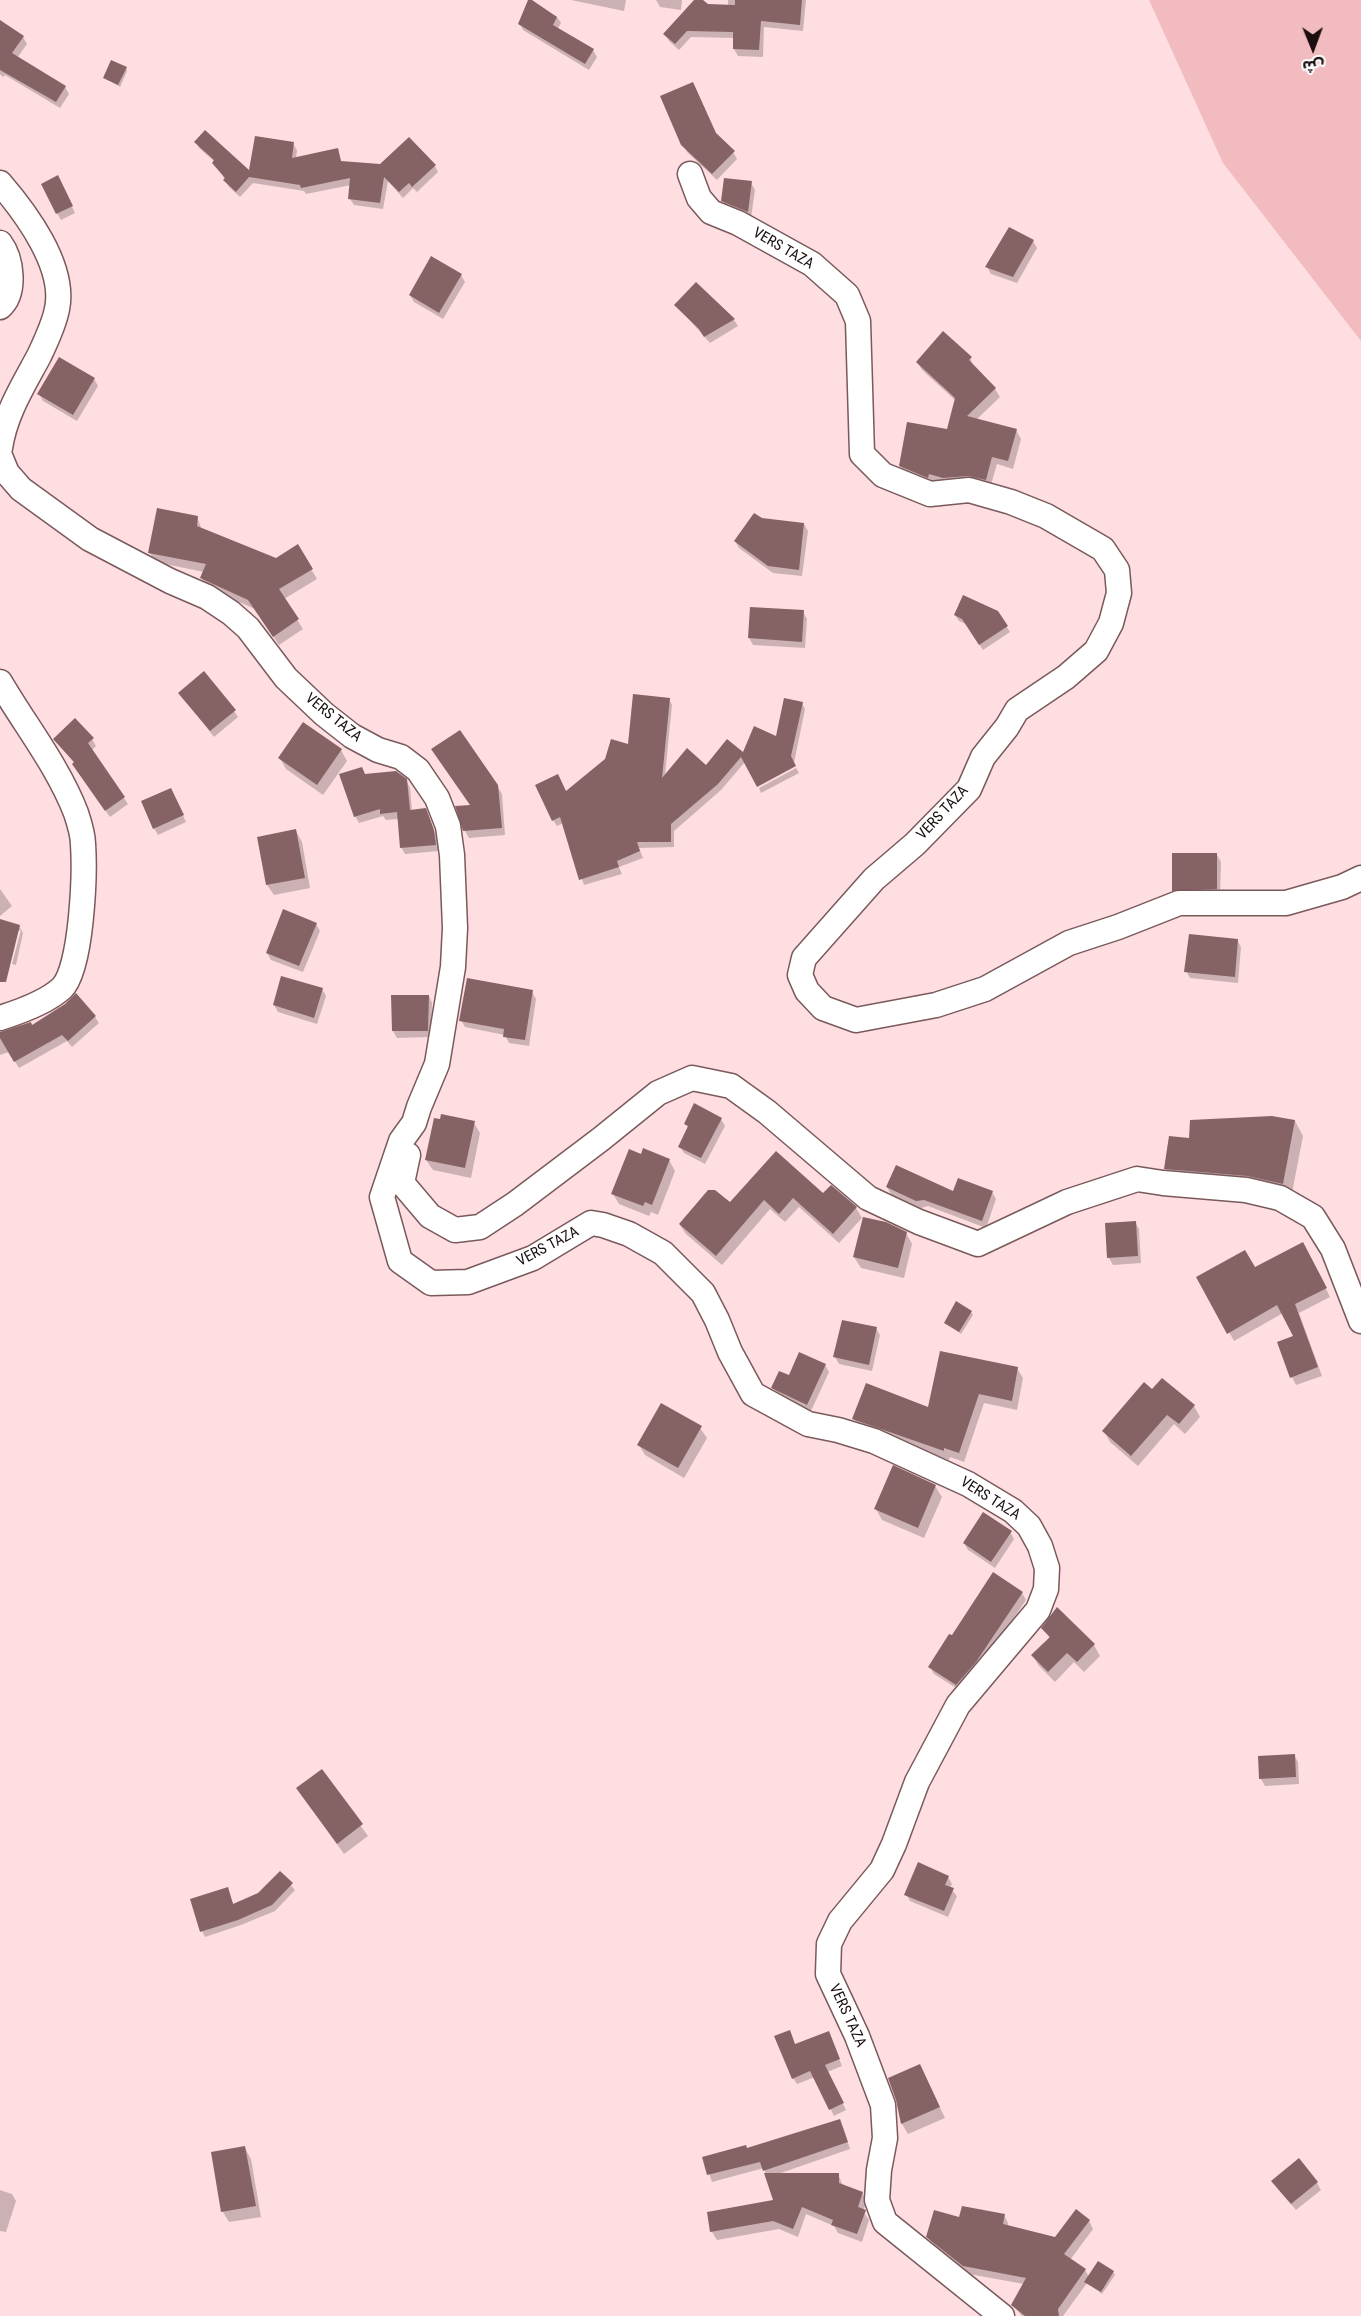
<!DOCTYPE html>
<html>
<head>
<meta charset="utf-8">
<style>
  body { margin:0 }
  #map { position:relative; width:1361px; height:2316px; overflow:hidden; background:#fedee0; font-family:"Roboto Condensed","Noto Sans Arabic",sans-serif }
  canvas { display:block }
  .north { position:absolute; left:1283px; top:18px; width:60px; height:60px; -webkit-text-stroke:4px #fff; paint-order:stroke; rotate:179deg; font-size:16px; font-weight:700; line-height:24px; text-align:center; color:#1b0e0f }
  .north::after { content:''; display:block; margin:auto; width:21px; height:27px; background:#1b0e0f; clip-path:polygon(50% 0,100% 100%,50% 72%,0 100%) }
</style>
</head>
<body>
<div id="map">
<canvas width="1361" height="2316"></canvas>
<div class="north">ش</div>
</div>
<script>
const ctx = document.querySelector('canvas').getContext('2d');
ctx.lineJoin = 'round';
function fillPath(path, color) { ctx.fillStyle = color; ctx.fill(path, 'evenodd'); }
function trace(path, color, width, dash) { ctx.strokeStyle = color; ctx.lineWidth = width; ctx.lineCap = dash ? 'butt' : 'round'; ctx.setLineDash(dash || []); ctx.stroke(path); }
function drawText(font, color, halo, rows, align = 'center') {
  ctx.font = font + ' "Roboto Condensed",sans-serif'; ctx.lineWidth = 4.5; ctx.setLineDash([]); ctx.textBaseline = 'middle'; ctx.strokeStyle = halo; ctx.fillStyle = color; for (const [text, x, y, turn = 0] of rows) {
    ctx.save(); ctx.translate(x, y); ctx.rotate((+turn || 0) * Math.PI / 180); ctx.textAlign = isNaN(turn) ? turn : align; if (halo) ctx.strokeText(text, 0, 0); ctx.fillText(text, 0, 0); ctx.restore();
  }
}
fillPath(new Path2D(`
  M1149,0h212v341l-138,-178z`), '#f1bbbf');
fillPath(new Path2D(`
  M529,0l28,17 4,6 -4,7 36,20 4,7 -8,13 -66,-40 -3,-6z
  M571,0h55l-2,11z
  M656,0h26l-1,10 -21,-3z
  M696,0h5l6,6h21v-6h78l-3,31 -39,-4 -1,30 -25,-1 -4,-7 1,-11 -44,-1 -12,13 -10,-9 -4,-7z
  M0,21l23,16 4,7 -10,14 48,29 4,7 -9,14 -55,-33 -2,2 -3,-3z
  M126,68l1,3 -7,16 -15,-9z
  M717,136l16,16 4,7 -20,21 -30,-28 -4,-7z
  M196,142l54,31 43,-29 4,6 -1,9 41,-9 5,13 93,3 3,6 -21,20 -4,-4 -10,10 -15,-17 -5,28 -29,-4 -4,-6 1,-14 -45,9 -2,-3 -51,-8 -13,14 -11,-10 -14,-25 -16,-14z
  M751,183l4,7 -4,28 -24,-10 -4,-8z
  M61,184l14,29 -14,7 -4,-7z
  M1033,241l4,7 -20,35 -26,-9 -4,-7z
  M461,275l4,7 -22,37 -29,-17 -4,-7z
  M676,305l58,15 4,6 -28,17z
  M970,358l4,9 21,22 5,8 -24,23 40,10 5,9 -8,30 -16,-5 -7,24 -57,-3 -28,-11 -5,-8 48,-35 8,-30 -34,-31 -5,-8z
  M94,379l4,7 -21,35 -34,-20 -4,-7z
  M197,517l5,13 74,30 22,-13 19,32 -33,20 19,30 -24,16 -24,-36 -48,-21 -5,-10 2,-6 -49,-10 -5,-9z
  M761,519l43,5 4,7 -6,45 -29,-3 -34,-25 -4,-7z
  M803,612l4,7 -2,29 -52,-3 -4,-7z
  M997,612l13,20 -27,18 -17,-26 -7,-3 -4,-6z
  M180,693l54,18 4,6 -24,20z
  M669,699l3,6 -7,71 41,-9 37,-13 34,-16 25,-35 3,6 -11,54 -49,-1 -24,28 -47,41v16l-35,1 4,10 -24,9 3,7 -38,11 -21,-62 -6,3 -4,-6 13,-28 63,-46z
  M304,724l37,26 6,11 -24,34 -37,-26 -6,-11z
  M55,739h37l4,7 -5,5 37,53 -18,13 -32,-46 -3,-7z
  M796,768l3,5 -38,20 -2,-5z
  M366,775l40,5 4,8 2,23 17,6 8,21 2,13 -34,3 -4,-7 -2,-28 -13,1 -3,-4 -24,7 -4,-7z
  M497,786l5,8 3,41 -36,3 -4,-7z
  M174,796l12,26 -28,13 -4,-7z
  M296,831l6,11 8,46 -36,7 -7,-10z
  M1217,855l4,7 -1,33 -43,2 -4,-7z
  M0,889l12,17 -12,10z
  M316,924l4,7 -17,41 -32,-12 -4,-7z
  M19,926l4,7 -7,32 -4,-1 9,-34 -21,8z
  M1237,940l4,7 -3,36 -48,-5 -4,-7z
  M322,989l4,7 -9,28 -39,-12 -4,-7z
  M532,992l4,7 -7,47 -20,-3 -4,-8 -40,-8 -4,-7z
  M429,996l3,7 -1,34 -34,1 -4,-7z
  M95,1017l4,6 -27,24 -5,-6 -48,27 -10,-16 -9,3v-22z
  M721,1119l4,7 -20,38 -21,-11 -4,-6 9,-18 -3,-5z
  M1295,1121l8,15 -12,62 -117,-15 -9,-15 25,-28z
  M474,1123l6,10 -9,45 -38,-8 -7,-10z
  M776,1153l47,42 8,-8 25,21 6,10 -23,25 -40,-36 -14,15 -15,-13 -48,56 -36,-31 -6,-9 50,-21z
  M641,1156l28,4 6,11 -17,44 -7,-3 -2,4 -30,-12 -6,-10z
  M887,1187l67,6 38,-1 4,7 -10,29 -58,-22 -7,2 -30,-14z
  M1135,1222l4,7 2,34 -28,2 -4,-7z
  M906,1233l6,11 -8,34 -43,-10 -7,-11z
  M1308,1253l22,44 -31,16 23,63 -26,9 -4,-8 3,-40 -12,-24 -49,28 -36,-64 56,-8z
  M971,1312l2,3 -12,19 -15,-11z
  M876,1328l4,7 -8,36 -33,-7 -4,-7z
  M825,1365l4,7 -18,39 -34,-17 -4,-7z
  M1017,1368l6,10 -6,32 -33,-7 -20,59 -14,-5 -1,3 -90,-31 -5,-10 75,-10z
  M1171,1386l23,20 6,11 -15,17 -11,-10 -36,42 -28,-24 -6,-11 48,-40z
  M700,1428l7,10 -23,40 -39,-23 -6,-10z
  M935,1486l7,11 -18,41 -42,-18 -6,-11z
  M1010,1532l4,7 -19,29 -27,-18 -4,-7z
  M1022,1593l4,7 -47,69 -18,22 -27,-17 -4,-7 23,-30z
  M1043,1628l51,17 6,11 -16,16 -10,-10 -19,20 -16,-16 -6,-10 17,-17z
  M1294,1755l4,7 1,22 -34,2 -4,-7z
  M321,1771l47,65 -24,18 -46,-65z
  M280,1873l15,17 -20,21 -34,14 -36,12 -3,-6 25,-42 7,16 25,-11z
  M948,1877l4,7 -2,4 7,8 -9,21 -38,-16 -4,-7z
  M831,2039l11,27 -15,6 19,38 -12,6 -19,-39 -18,7 -4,-6 3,-32z
  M920,2066l25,52 -37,16 -6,-10 -4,-24z
  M843,2127l7,22 -72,25h60l5,12 19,7 5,8 -4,10 6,9 -7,22 -24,-9 -4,-7 -28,-12 -8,23 -19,-8 -62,11 -5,-8 -4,-19 67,-11 -11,-34 -52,14 -8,-24z
  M245,2148l6,11 10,58 -32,5 -6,-10z
  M1317,2183l4,7 -25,20 -19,-22z
  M0,2190l12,4 4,7 -10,31 -6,-1z
  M1004,2215l4,8v3l48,13 33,-18 4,8 -23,31 15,10 4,7 10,-14 14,9 2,3 -13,19 -15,-11 -24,33h-41l-9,-11 11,-21 -55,-10 -36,-29 -5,-8 33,-18z`), '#0003');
fillPath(new Path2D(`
  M528,0h4l25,17 -4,8 41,24 -9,15 -67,-40z
  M694,0h9l5,4 27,1v-5h67l-2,25 -39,-4 -2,29 -26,-1v-17l-46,-1 -12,13 -12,-10z
  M0,20l24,16 -12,17 54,33 -10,16 -56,-32z
  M111,60l16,7 -9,18 -15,-7z
  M693,82l23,51 19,18 -23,23 -31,-29 -21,-49z
  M205,130l44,40 6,-34 39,6 -2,16 46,-10 3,13 39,3 29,-27 27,28 -24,22 -3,-4 -10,9 -15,-15 -4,26 -32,-4 2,-21 -49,10 -1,-3 -51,-8 -13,15 -13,-12 2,-2 -13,-15 2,-3 -20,-18z
  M58,175l15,31 -17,8 -15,-30z
  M724,178l28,3 -4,31 -27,-11z
  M1009,227l25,13 -21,37 -28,-10z
  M431,256l31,18 -23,39 -30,-18z
  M696,282l39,37 -31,18 -5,-8 -25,-24z
  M943,331l29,26 -3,3 27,28 -29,28 50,13 -9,32 -16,-4 -6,23 -18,-4 -25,2 -14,-4 -1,4 -29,-12 8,-44 40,7 8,-31 -39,-36z
  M59,357l36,21 -22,37 -36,-21z
  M157,508l41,8 -1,10 79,32 22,-14 15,25 -34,20 20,30 -26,18 -25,-37 -48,-22 6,-14 -58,-11z
  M754,513l8,5 42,5 -5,47 -31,-4 -34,-25z
  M963,595l35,16 10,15 -29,19 -17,-26 -8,-4z
  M750,607l54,3 -2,32 -54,-4z
  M204,671l32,39 -26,21 -32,-38z
  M633,694l37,4 -8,80 25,-30 19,17 21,-26 16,13 11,-26 22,10 8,-38 19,4 -12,54 5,10 -39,21 -16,-30 -23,27 -47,40v18h-34l3,9 -23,10 2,6 -40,13 -19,-63 -8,4 -17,-36 23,-11 8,17 39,-32 6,-20 17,5z
  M75,718l19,20 -6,5 37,54 -20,14 -33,-47 2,-2 -21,-23z
  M303,722l39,27 -25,36 -39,-27z
  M460,730l38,55 4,43 -39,3 -8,-25 15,-1 -39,-56z
  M362,767l3,7 31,-3 11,8 3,31 16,-2 8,22 2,15 -36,3 -3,-36 -17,2v-5l-26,8 -15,-43z
  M171,788l13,27 -31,14 -12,-28z
  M296,829l9,49 -39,7 -9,-48z
  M1172,853h45v36l-45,2z
  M283,909l34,14 -18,43 -33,-13z
  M0,919l20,6 -14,57h-6z
  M1189,934l49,5 -3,38 -51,-5z
  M281,976l42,12 -9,30 -41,-13z
  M467,978l66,12 -8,50 -22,-3 1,-8 -45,-8z
  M76,993l20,23 -28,25 -6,-6 -48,27 -14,-24v-6l31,-10 1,3 33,-21z
  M391,995h38l-1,36h-36z
  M694,1103l28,15 -21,40 -23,-11 10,-21 -4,-2z
  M441,1114l34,7 -10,47 -40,-8 9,-42 6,1z
  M1272,1116l23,4 -12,64 -36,-8 -83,-7 5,-33 20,2 1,-18z
  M643,1148l27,11 -18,46 -7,-3 -2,4 -32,-12 18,-45 12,5z
  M776,1151l47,42 8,-8 26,22 -24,27 -40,-36 -14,16 -15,-14 -48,56 -37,-32 29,-34h7l15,12z
  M896,1165l57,26 5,-13 35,13 -11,30 -58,-21 -8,1 -30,-14z
  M863,1217l23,5 21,10 -9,36 -45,-11z
  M1136,1221l2,35 -31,2 -2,-35z
  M1303,1242l24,46 -32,16 23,63 -28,11 -13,-36 16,-6 -16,-31 -50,29 -31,-57 49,-27 10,17z
  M956,1301l16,10 -13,21 -15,-9z
  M842,1320l35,7 -8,38 -36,-8z
  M940,1351l78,16 -6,34 -33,-7 -20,59 -15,-5v3l-92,-32 14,-36 62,24z
  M799,1352l27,12 -19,41 -36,-17 8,-17 10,4z
  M1162,1378l33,27 -16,19 -12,-9 -36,41 -29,-25 42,-49 8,7z
  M661,1403l41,23 -24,42 -41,-23z
  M893,1465l43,20 -18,43 -44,-19z
  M983,1512l29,19 -21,31 -28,-19z
  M993,1572l30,20 -47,70 -20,23 -28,-18 21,-33 3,1z
  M1057,1607l38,37 -18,18 -10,-9 -19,19 -17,-17 19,-18 -9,-9z
  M1295,1754l1,23 -37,2 -1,-23z
  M322,1769l41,55 -26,20 -41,-56z
  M918,1862l31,14 -4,9 9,3 -10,23 -40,-16z
  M280,1871l13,12 -21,22 -34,15 -38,12 -10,-33 38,-12 5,17 25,-11z
  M790,2030l5,14 34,-13 11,28 -15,6 19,38 -15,7 -19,-39 -18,8 -18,-43z
  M920,2064l20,43 -39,17 -5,-24 -8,-22z
  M840,2119l8,23 -85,29 -3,-9 -53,13 -5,-18 44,-12 1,3z
  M245,2146l11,60 -35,6 -10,-60z
  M1299,2158l19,24 -27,22 -20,-23z
  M764,2173h75v10l24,9 -5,15 8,3 -9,24 -26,-9 2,-5 -31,-13 -9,22 -20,-8 -63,11 -3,-20 66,-12z
  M962,2206l43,8 -2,10 52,13 21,-28 14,11 -26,34 22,15 -28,40 1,7h-34l-14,-11 15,-27 -63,-12 -37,-29 8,-27 25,7z
  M1098,2261l16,10 -13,21 -17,-10z`), '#856365');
const minor = new Path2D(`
  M690,174l9,24 12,14 27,11 74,41 35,31 11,26 4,133 21,21 47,19 39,-4 42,12 35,14 57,33 14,21 2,23 -8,30 -15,28 -30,26 -49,33 -10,17 -24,30 -14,32 -54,55 -41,35 -70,79 -4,17 7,16 16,17 33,12 80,-15 49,-16 84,-46 49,-16 61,-24h107l56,-16 19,-9
  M0,183c26,30 66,84 57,126 -3,16 -11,32 -18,47 -16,30 -34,58 -39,92
  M0,243c12,16 16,50 0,64
  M0,456l7,17 14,16 69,50 80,42 37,16 24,16 17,15 38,50 38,36 28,22 26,14 23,7 17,13 19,28 11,28 4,29 3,73 -2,39 -16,97 -18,43 -5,16 -13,18 -19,56 18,64 31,22 37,-1 65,-24 58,-35 12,2 26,9 34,19 40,40 14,27 13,32 23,42 55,30 30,6 36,11 94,43 45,27 16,15 11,20 7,22 -1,21 -8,21 -80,95 -41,77 -23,62 -12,26 -42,51 -11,23 -1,30 29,62 26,69 2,33 -6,32 -2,30 8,22 117,94
  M0,682c25,43 58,84 76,131 3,9 7,21 7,31 2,29 -1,124 -21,144 -15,14 -43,24 -62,30
  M408,1155l-6,28 28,33 25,14 25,-3 35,-23 86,-65 57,-46 34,-15 39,8 36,26 101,86 51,24 59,22 89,-42 70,-23 26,4 83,7 34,8 33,19 20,32 28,72`);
trace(minor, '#7a595b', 27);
trace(minor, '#fff', 24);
drawText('15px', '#1b0e0f', '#fff', [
  ["VERS TAZA",783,249,30],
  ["VERS TAZA",333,718,39],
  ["VERS TAZA",943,813,-47],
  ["VERS TAZA",548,1247,-28],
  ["VERS TAZA",990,1499,32],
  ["VERS TAZA",847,2016,65]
]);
</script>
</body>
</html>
